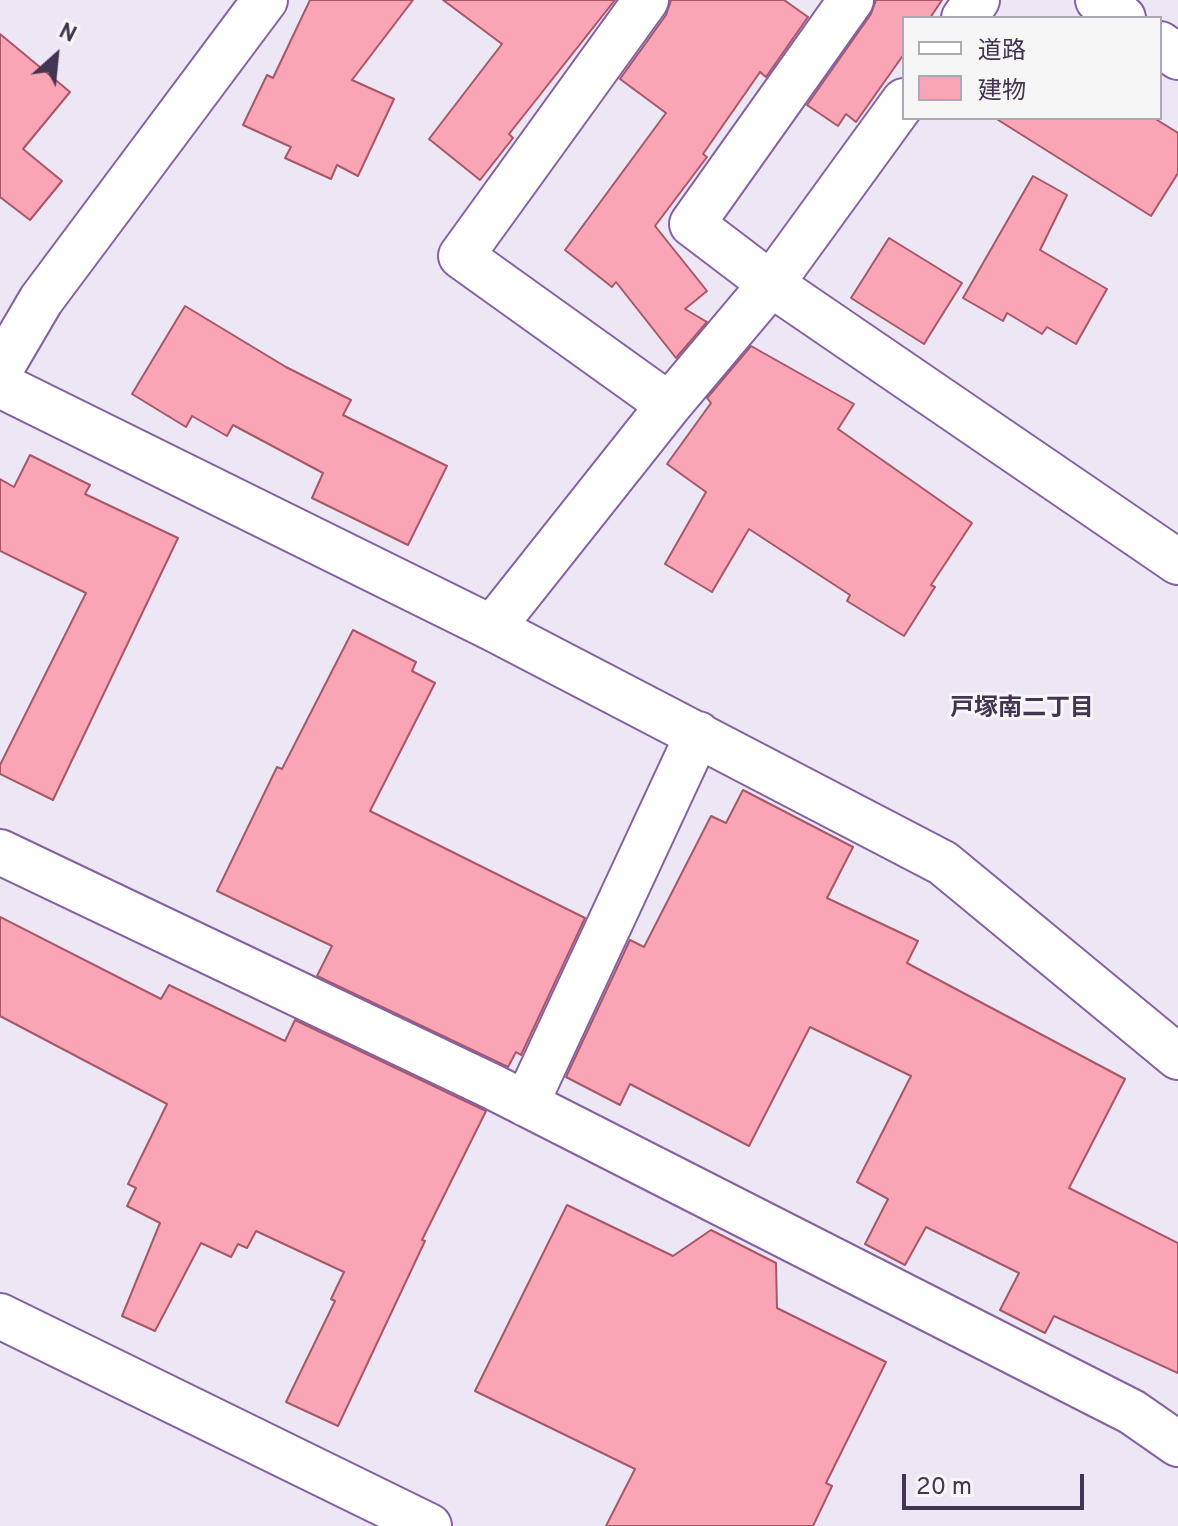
<!DOCTYPE html>
<html>
<head>
<meta charset="utf-8">
<style>
  body { margin:0 }
  #map { position:relative; width:1178px; height:1526px; overflow:hidden; background:#ede6f5; font-family:Overpass,"Noto Sans JP",sans-serif }
  canvas { display:block }
  .legend { position:absolute; left:902px; top:16px; width:260px; height:104px; box-sizing:border-box; background:#f6f6f6; border:2px solid #aea8b4; margin:0; padding:10px 14px; list-style:none; font-size:24px; color:#433451 }
  .legend li { display:flex; align-items:center; gap:16px; height:40px }
  .legend b { width:40px; border:2px solid #aea8b4 }
  .north { position:absolute; left:16px; top:16px; width:80px; height:80px; -webkit-text-stroke:6px #f6f6f6; paint-order:stroke; rotate:27deg; font-size:22px; font-weight:700; line-height:32px; text-align:center; color:#433451 }
  .north::after { content:''; display:block; margin:auto; width:28px; height:36px; background:#433451; clip-path:polygon(50% 0,100% 100%,50% 72%,0 100%) }
  .scale { position:absolute; left:902px; top:1474px; width:182px; height:36px; box-sizing:border-box; border:4px solid #433451; border-top:0; padding-left:10px; font-size:24px; line-height:28px; white-space:nowrap; color:#433451; -webkit-text-stroke:6px #f6f6f6; paint-order:stroke }
</style>
</head>
<body>
<div id="map">
<canvas width="1178" height="1526"></canvas>
<ul class="legend">
<li><b style="height:10px;background:#fff"></b>道路</li>
<li><b style="height:22px;background:#f9a5b5"></b>建物</li>
</ul>
<div class="north">N</div>
<div class="scale">20 m</div>
</div>
<script>
const ctx = document.querySelector('canvas').getContext('2d');
ctx.lineJoin = 'round';
function fillPath(path, color) { ctx.fillStyle = color; ctx.fill(path, 'evenodd'); }
function trace(path, color, width, dash) { ctx.strokeStyle = color; ctx.lineWidth = width; ctx.lineCap = dash ? 'butt' : 'round'; ctx.setLineDash(dash || []); ctx.stroke(path); }
function drawText(font, color, halo, rows, align = 'center') {
  ctx.font = font + ' Overpass,"Noto Sans JP",sans-serif'; ctx.lineWidth = 6; ctx.setLineDash([]); ctx.textBaseline = 'middle'; ctx.strokeStyle = halo; ctx.fillStyle = color; for (const [text, x, y, turn = 0] of rows) {
    ctx.save(); ctx.translate(x, y); ctx.rotate((+turn || 0) * Math.PI / 180); ctx.textAlign = isNaN(turn) ? turn : align; if (halo) ctx.strokeText(text, 0, 0); ctx.fillText(text, 0, 0); ctx.restore();
  }
}
const building = new Path2D(`
  M310,0h103l-61,80 42,19 -36,77 -21,-11 -6,14 -46,-21 6,-11 -48,-22 24,-50 6,3z
  M443,0h172l-106,134 4,4 -33,42 -51,-41 73,-95z
  M671,0h113l24,17 -42,60 -6,-5 -57,82 4,3 -52,69 52,65 -22,18 22,13 -31,36 -60,-76 -4,5 -47,-37 101,-137 -46,-34 46,-64z
  M876,0h66l-12,18h-26v36l-48,68 -10,-8 -8,12 -31,-21 64,-91z
  M0,34l70,58 -47,57 39,32 -32,39 -30,-23z
  M995,118h159l24,15v40l-27,43z
  M1033,176l34,19 -27,55 67,39 -31,55 -29,-17 -5,7 -35,-21 -4,8 -40,-23z
  M889,238l73,45 -38,61 -73,-46z
  M185,306l101,61 65,33 -8,15 104,51 -39,79 -96,-47 11,-25 -90,-48 -6,11 -35,-20 -6,11 -54,-33z
  M751,346l103,58 -16,25 134,94 -41,62 4,2 -31,49 -57,-35 3,-6 -101,-66 -37,63 -47,-28 41,-72 -39,-28 44,-61 -4,-5z
  M30,455l60,30 -5,9 93,44 -125,262 -53,-26v-9l86,-172 -86,-42v-72l14,8z
  M353,630l63,32 -4,9 23,12 -65,128 215,107 -64,137 -5,-3 -8,15 -191,-91 15,-30 -115,-55 60,-124 5,2z
  M743,790l110,57 -26,51 91,43 -11,22 218,116 -56,109 109,55v130l-124,-57 -9,17 -45,-23 19,-37 -93,-46 -21,38 -40,-21 23,-45 -31,-17 54,-106 -101,-49 -61,119 -119,-62 -10,21 -54,-28 64,-137 14,7 67,-131 15,7z
  M0,917l161,82 8,-14 116,56 10,-21 191,91 -64,129 3,1 -87,185 -52,-24 49,-101 -4,-2 13,-27 -88,-41 -9,17 -9,-4 -7,13 -30,-14 -46,88 -33,-15 38,-93 -33,-17 9,-18 -8,-4 39,-80 -167,-88z
  M567,1205l106,51 38,-26 65,33 1,45 109,54 -60,121 6,3 -19,40h-207l29,-57 -160,-78z`);
fillPath(building, '#f9a5b5');
trace(building, '#a85769', 2);
const minor = new Path2D(`
  M646,0l-185,256 208,149
  M851,0l-159,224 79,60 407,278
  M1098,0l25,18
  M964,18l13,-18
  M1160,44l18,13
  M0,370l41,-70 224,-300
  M0,385l492,243 451,235 235,194
  M492,628l177,-223 102,-121 133,-183
  M0,852l491,234 641,326 46,32
  M526,1104l172,-370
  M0,1316l429,210`);
trace(minor, '#8461a4', 48);
trace(minor, '#fff', 44);
drawText('bold 24px', '#433451', '#f6f6f6', [
  ["戸塚南二丁目",1022,710]
]);
</script>
</body>
</html>
